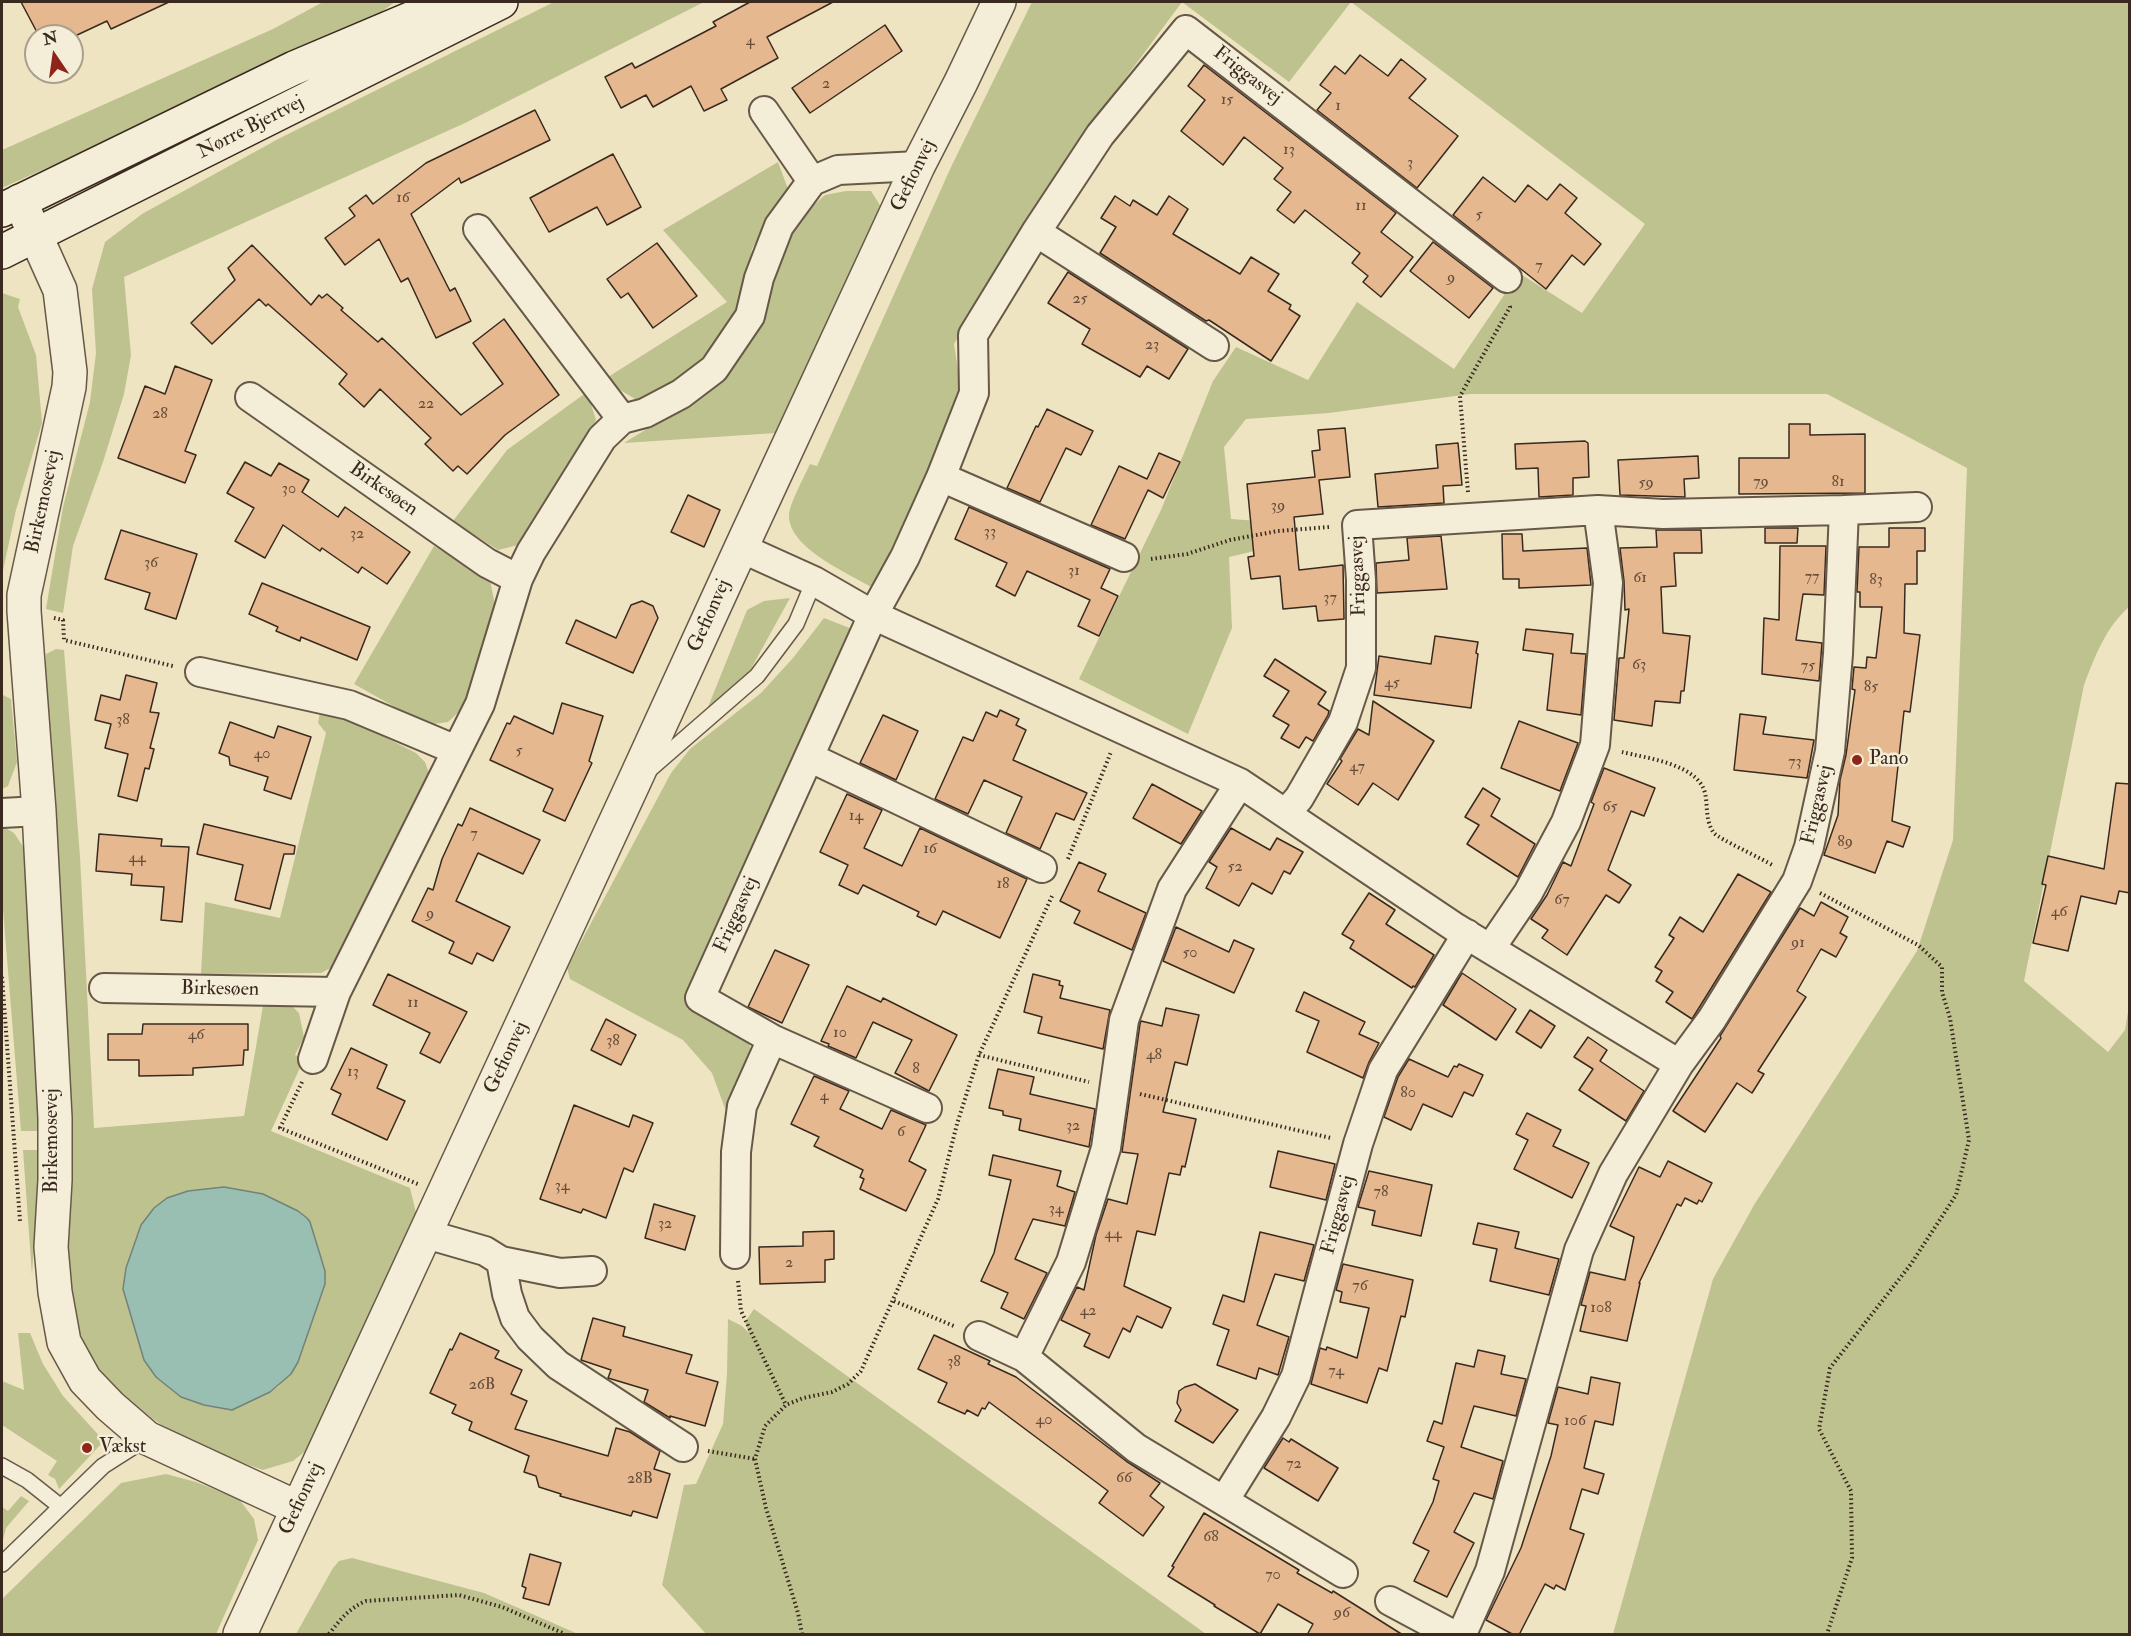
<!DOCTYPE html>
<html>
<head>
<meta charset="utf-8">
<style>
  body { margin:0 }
  #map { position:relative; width:2131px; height:1636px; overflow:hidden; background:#eee4c1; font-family:"IM FELL Double Pica",serif }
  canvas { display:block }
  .frame { position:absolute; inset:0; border:3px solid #3a291f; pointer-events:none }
  .north { position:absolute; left:24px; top:24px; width:60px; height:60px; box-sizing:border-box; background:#f4edd7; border:2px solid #aa9f8d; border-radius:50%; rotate:347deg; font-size:16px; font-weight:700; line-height:24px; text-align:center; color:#3a291f }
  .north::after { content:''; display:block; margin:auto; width:21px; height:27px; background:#8f2418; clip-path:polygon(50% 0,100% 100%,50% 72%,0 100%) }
</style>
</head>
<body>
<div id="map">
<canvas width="2131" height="1636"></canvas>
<div class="frame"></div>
<div class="north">N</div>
</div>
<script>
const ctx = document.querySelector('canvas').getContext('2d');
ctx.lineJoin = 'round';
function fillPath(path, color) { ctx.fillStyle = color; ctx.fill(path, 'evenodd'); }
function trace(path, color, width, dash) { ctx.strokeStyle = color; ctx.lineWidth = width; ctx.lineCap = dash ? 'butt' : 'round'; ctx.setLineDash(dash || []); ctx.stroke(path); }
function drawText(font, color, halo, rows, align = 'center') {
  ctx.font = font + ' "IM FELL Double Pica",serif'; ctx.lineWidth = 5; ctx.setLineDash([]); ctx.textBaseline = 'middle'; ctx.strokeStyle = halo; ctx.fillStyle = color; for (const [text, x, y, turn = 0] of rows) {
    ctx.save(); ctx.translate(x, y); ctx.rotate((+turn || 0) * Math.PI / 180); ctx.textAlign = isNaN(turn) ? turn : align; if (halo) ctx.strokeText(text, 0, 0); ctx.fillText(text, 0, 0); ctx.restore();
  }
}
fillPath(new Path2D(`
  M323,2h72l-34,25 -359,161v-38l271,-121z
  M554,2h150l-239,121 -341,154 7,78 -7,39 -21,68 -30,84 -10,67 -17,-4 17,-102 27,-105 6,-49 -4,-64 13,-47 37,-28 138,-76z
  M1032,2h1097v605c-23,20 -34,49 -45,78l-60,296 84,71 17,-22 4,-24v628h-516l100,-355 41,-74 163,-254 36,-111 14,-372 -140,-74h-357l-141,19 -83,6 -22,28 7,72 54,4 3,20 -59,14 3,71 -44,106 -109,-55 82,-169 52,-129 23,-34 72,33 49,-78 97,67 65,-96 63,40 63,-89 -294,-222 -62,80 -107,-80 -72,97 -69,103 -87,142 8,53 -89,191c-25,-15 -85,-40 -84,-73 0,-10 16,-40 21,-51l7,2 134,-299z
  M778,162l10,27 -14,19 -22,41 -8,49 -21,42 -28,34 -53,29 -22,-13 -12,-13 119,-75 -64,-72z
  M846,191h25l12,19 -107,223 -152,10 70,-43 39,-34 25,-36 10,-40 29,-70 28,-25z
  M2,293l18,6 -2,8 18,48 6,68 -26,87 -14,65z
  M587,392l9,28 -9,19 -69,106 -20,5 -45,-29 54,-71z
  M434,546l56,34 5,25 -31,102 -16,15 -21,3 -73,-41z
  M790,598l-43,78 -41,36 41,-102 17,-9z
  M824,618l36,14 -173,376 61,33 6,17 -27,56 -15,-41 -29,-33 -113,-61 -3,-11 104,-195 19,-24 71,-56 32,-35z
  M56,649l8,1 16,207 14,271 150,-12 20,-116 28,6 7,7 5,24 -9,18 9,4 -33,72 139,57 7,29 -109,232 -15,12 -30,9 -74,-26 -75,-52 -28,-44 -16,-42 -5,-75 -21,-499 2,-78zM154,1208l153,10 3,5 15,48 -46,115 -9,6 -38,18 -106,-142 15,-43z
  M2,674l1,21 8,4 6,63 -9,24 -6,3z
  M320,712l27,6 69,35 9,9 5,14 -88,186 -21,11 -120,1 4,-72 75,16 46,-185 -8,-10z
  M2,826l12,7 12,18 15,280h-20l-19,-234z
  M23,1150h17l-8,125z
  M754,1309l452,325h-500l-44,-49 22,-100 12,-1 27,-60 4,-50 1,-55 14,7 7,7 -4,-11z
  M18,1333h12l13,31 20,32 41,45 -45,48 -4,-10 -7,-4 9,-14 -55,-36v-44l22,9z
  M166,1474l30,8 43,17 15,20 4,21 -42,94h-214v-35l119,-116z
  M21,1496l8,5 -23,27 -4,16v-37l6,4z
  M352,1558l132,35 94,41h-282l37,-66 6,-7z`), '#bec28f');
const water = new Path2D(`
  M224,1187l39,7 35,17 9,7 3,4 15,49v13l-27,78 -7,12 -21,18 -38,18 -28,-5 -23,-8 -25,-20 -12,-17 -21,-71 3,-21 15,-43 13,-17 13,-10 21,-7z`);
fillPath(water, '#99bfb2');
trace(water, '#738377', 1.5);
const building = new Path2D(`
  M21,2h148l-58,27 -4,-8 -32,15h-36z
  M750,2h83l-66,35 11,21 -57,31 6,11 -23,11 -13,-25 -38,21 -7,-12 -25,13 -16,-31 27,-14 3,5 81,-42 -3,-4z
  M885,25l17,26 -92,62 -18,-25z
  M1360,55l28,21 13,-17 25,20 -17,19 49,38 -41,52 -100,-78 14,-17 -11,-8 15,-19 10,8z
  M1204,65l192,148 -15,19 32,25 -32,40 -18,-15 5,-6 -16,-13 8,-10 -55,-43 -11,13 -17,-13 14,-18 -17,-13 9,-11 -39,-31 -21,28 -42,-34 24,-31 -17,-14z
  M535,110l15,30 -89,43 -2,-5 -48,36 39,77 5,-3 16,33 -35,17 -28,-60 -7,4 -22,-43 -34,26 -20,-27 30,-22 -6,-8 17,-13 7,9 53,-41z
  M613,154l28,53 -34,18 -10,-18 -48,25 -19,-34z
  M1483,177l32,25 13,-17 19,15 13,-16 17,14 -12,15 36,31 -17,21 -12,-10 -26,34 -93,-74z
  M1115,196l15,10 3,-6 24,15 12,-19 19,13 -15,25 67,40 11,-17 28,17 -11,17 23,14 -2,4 11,7 -29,45 -62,-41 -3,1 -106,-68 16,-26 -15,-9z
  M1433,242l60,46 -24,30 -59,-47z
  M657,243l40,53 -44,32 -25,-35 -7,5 -14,-19z
  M252,245l59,60 8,-10 3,3 5,-4 16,14 -2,2 37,32 4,-4 15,14 64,63 42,-31 -30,-41 31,-24 55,76 -54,40 -38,39 -9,-8 -5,5 -28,-27 6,-6 -51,-49 -16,18 -25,-23 8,-10 -79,-70 -2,2 -7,-7 -47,45 -21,-21 44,-43 -7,-12z
  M1068,272l120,77 -19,30 -22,-13 -7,11 -58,-33 8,-15 -42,-26z
  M175,366l37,14 -27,71 11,4 -11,28 -67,-25 27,-72 20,8z
  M1047,409l46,22 -12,24 -15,-7 -26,54 -33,-14 29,-62 2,1z
  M1789,424h21v11l55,-1v59l-126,1v-36h50z
  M1345,428l5,49 -31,3 4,34 -29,3 5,53 44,-5 1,54 -26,2 -2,-15 -33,3 -3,-33 -29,3 -3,-22 6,-1 -7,-72 68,-7 -3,-26 8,-1 -2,-20z
  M1585,441l3,2 1,34 -16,1v17l-34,2 -1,-29 -22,1 -1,-25z
  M1458,443l4,42 -19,1 1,17 -66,4 -3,-33 63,-6 -2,-23z
  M1159,453l21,9 -17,36 -15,-8 -23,49 -34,-14 28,-59 28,13z
  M1698,456l1,22 -15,1 1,18 -65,-2 -2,-35z
  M245,462l26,14 8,-13 30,17 -7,12 36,25 7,-10 65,45 -23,32 -25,-17 -4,6 -36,-25 -2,3 -37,-26 -18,33 -30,-17 19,-33 -27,-15z
  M688,495l32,15 -16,37 -33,-15z
  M969,507l141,62 -9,19 17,8 -19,40 -21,-10 12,-26 -63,-29 -12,25 -19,-10 11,-23 -52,-24z
  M1765,528h33l-1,15h-32z
  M1889,528h36v23h-8v33h-12l-1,49 16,2 -10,77 -6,-1 -12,110 18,6 -7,20 -16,-6 -12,32 -51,-18 14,-40 2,-35 6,-25 9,-65 -3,-1 2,-22 12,1 1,-11 9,1 6,-51h-22v-15h-3l2,-45h30z
  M121,530l76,24 -21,65 -31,-10 5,-16 -45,-14z
  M1656,530h45l1,23h-28l2,33 -15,1 2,46 27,3 -6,55h-3l-1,12 -25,-2 -3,25 -38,-6 5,-62h5l5,-49 -4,1 -1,-29 -4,-33 37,-1z
  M1502,534h20l1,17 64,-3 4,37 -72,3v-9h-16z
  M1441,536l6,53 -70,4 -1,-30 33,-3 -2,-22z
  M1780,546h46l-2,49 -21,-1 -7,46 26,3 -3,38 -57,-7 2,-56 15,2z
  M262,583l108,44 -13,33 -56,-23 -1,4 -24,-10 2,-4 -29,-13z
  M642,601l11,5 5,12 -25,55 -67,-30 10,-23 40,18 15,-33z
  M1526,629l47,5 -2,19 15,1 -5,61 -34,-5 6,-56 -30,-4z
  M1435,636l43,6 -2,11 2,1 -7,54 -97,-13 5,-39 52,8z
  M1275,659l51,33 -8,12 11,7 -1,4 -15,26 -7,-4 -7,11 -18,-10 8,-13 -16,-9 16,-25 -25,-15z
  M126,675l31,8 -7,29 9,1 -9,35 4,1 -5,20 -4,-1 -8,33 -19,-5 10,-42 -23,-6 6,-24 -16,-4 6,-25 19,5z
  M1373,701l61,40 -36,59 -25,-17 -15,22 -31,-21 15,-23 -2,-2 18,-30 11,6z
  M562,703l41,13 -14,45 3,2 -27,58 -22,-10 10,-22 -63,-29 17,-37 3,1 4,-8 39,18z
  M1000,710l19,9 -3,6 10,5 -13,30 74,33 -13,27 -18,-7 -16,36 -34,-16 16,-36 -38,-17 -16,34 -33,-15 28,-62 10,4 13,-29 11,5z
  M1740,714l26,3 -3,17 51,6 -7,38 -73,-8z
  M883,715l35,16 -22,49 -36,-17z
  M1519,721l59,22 -18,48 -59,-23z
  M230,722l44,16 4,-12 33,11 -20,62 -27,-9 4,-13 -38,-12 -1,-8 -10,-4z
  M1604,768l51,20 -11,28 -13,-5 -23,59 23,15 -12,18 -13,-8 -39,60 -25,-17 6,-8 -17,-11 16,-24 16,-33 8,4 23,-62 -3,-2z
  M2116,783l14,1v109l-11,-2 -3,13 -35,-8 -13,55 -35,-8 13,-58 -4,-1 6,-28 56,13z
  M1152,784l50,27 -21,33 -48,-26z
  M1483,788l17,11 -9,17 44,28 -17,33 -51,-33 12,-19 -14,-8z
  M847,794l35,16 -18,38 38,18 18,-38 107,51 -27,59 -57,-27 -7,14 -19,-9 2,-4 -56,-27 -5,9 -19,-9 9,-20 -28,-13z
  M470,808l70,32 -17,34 -45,-21 -22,48 54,26 -17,34 -16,-8 -5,11 -23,-11 5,-11 -42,-21 16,-33 5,2 9,-31 16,-35 4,2z
  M204,824l91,22 -1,8h-10l-14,55 -35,-9 8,-35 -46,-11z
  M1231,828l39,22 7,-12 26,14 -13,22 -6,-3 -12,23 -20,-11 -13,23 -33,-18 11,-21 -8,-5z
  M99,834l63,5 -1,7 28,1 -7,75 -21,-2 3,-33 -33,-2 1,-11 -36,-3z
  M1079,862l27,12 -8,17 48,22 -14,37 -58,-27 6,-12 -20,-10z
  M1738,874l33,18 -79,127 -26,-17 7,-10 -17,-11 6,-10 -7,-4 19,-29 -5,-3 11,-18 23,15z
  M1369,893l26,17 -9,14 48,31 -19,32 -2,-1 -1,2 -62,-40 4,-7 -12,-7z
  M1821,902l27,15 -8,16 7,4 -11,20 -15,-8 -24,42 9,6 -48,74 6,3 -12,19 -15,-10 -32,49 -32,-21 48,-73 -1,-2 80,-128 14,8z
  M1176,927l53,25 5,-12 20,9 -20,44 -71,-32z
  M775,950l34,15 -27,58 -34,-16z
  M1462,973l54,36 -20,31 -53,-35z
  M388,974l79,38 -27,51 -20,-10 10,-20 -57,-28z
  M1033,974l27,7 -1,4 4,1 -3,12 50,12 -7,39 -65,-16 4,-16 -18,-5z
  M847,986l34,16 2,-4 74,37 -28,56 -34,-18 17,-33 -39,-18 -17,36 -28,-12 1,-2 -8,-3z
  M1304,992l61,30 -6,12 20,9 -10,19 -6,16 -56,-26 12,-31 -23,-10z
  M1166,1008l33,7 -12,50 -12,-3 -12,50 33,7 -11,48 -3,-1 -2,9 -11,-2 -14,62 -18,-4 -13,55 47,22 -9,20 -25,-12 -7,16 -7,-4 -14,30 -25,-12 6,-12 -29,-14 16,-33 7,3 12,-55 12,-36 19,5 11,-50 -16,-2 18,-128 1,-3 21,5z
  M1530,1010l25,16 -14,22 -25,-16z
  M606,1019l30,16 -15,30 -30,-15z
  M143,1024h105v26h-4l-1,15 -50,3v7l-54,1v-16h-31v-26h34z
  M1588,1037l19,13 -7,11 44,30 -18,30 -47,-31 14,-21 -19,-12z
  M351,1048l36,17 -10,23 28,13 -18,39 -55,-26 9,-20 -10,-5z
  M1409,1059l39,18 6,-11 3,1 2,-3 24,11 -10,21 -9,-4 -12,25 -29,-13 -12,26 -27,-13 14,-40z
  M998,1069l36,8 -4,17 65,15 -6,38 -70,-17 2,-11 -18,-4v-4l-14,-3z
  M814,1076l35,15 -9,18 42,20 9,-19 35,15 -17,36 17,9 -20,41 -46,-22 4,-10 -4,-2 3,-7 -49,-24 5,-9 -28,-13z
  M574,1105l55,22 4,-12 20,8 -20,49 -9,-4 -18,50 -23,-9 -2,4 -41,-14z
  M1527,1113l34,17 -8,16 36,17 -17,35 -58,-29 14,-29 -12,-6z
  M1278,1151l57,13 -9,36 -56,-13z
  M993,1155l68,16 -4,15 18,6 -10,34 -32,-7 -18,40 32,14 -23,46 -23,-11 7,-15 -27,-12 13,-28 17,-73 -22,-5z
  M1668,1161l44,22 -10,19 -3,-2 -2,4 -12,-6 -4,8 -4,-2 -38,79h1l-13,58 -47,-10 6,-25 -5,-1 9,-33 35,8 9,-43 -24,-11 29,-59 21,10z
  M1369,1171l63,14 -11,51 -49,-11 3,-14 -17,-4z
  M654,1204l41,12 -10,34 -40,-12z
  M1478,1223l41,9 -4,16 44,11 -10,36 -59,-14 7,-32 -24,-5z
  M834,1231v28l-9,1v22l-65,2 -1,-37 44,-1v-14z
  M1260,1232l54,13 -10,36 -29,-7 -18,51 32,12 -11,38 -19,-7 -3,11 -39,-14 12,-35 -16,-6 10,-29 21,7z
  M1343,1264l70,16 -8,37 -4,-1 -14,55 -8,-3 -12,35 -56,-19 9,-36 6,2 1,-3 30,11 12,-50 -29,-6 2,-10 -6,-2z
  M593,1318l32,9 -2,9 69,19 -6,18 32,9 -13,44 -35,-10v2l-26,-16 4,-12 -40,-12 3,-8 -30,-10z
  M460,1333l39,18 -4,7 27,12 -11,24 16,7 -12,28 93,27 8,-28 14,4 30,19 -6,18 16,5 -13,44 -24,-7 -2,5 -71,-20 1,-2 -22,-7 -3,-11 -12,-4 5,-16 -60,-26 3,-8 -20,-9 4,-8 -26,-12 20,-44 2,1z
  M934,1335l56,26 -2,3 28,13 110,84 34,22 -10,13 14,11 -21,29 -44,-33 9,-12 -119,-89 -4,7 -3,-1 -4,8 -11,-6 -2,4 -27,-12 9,-19 -29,-14z
  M1478,1350l27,6 -4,18 25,5 -10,37 -42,-10 -13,41 42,14 -10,38 -19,-6 -20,39 20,11 -27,54 -33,-16 15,-30 -16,-8 20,-41 6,-21 -6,-2 11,-32 -17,-6 7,-20 8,3 14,-61 18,4z
  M1591,1377l29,6 -7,42 -18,-4 -11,47 20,6 -6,20 -16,-5 -12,40 14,5 -19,56 -9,-5 -2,4 -9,-5 -26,51h-5l-28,-15 35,-72 30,-92 7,-31 -10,-2 10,-36 30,7z
  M1195,1384l43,26 -25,33 -38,-22 6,-11 -4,-7 2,-12 6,-4z
  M1283,1438l6,4 2,-3 47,29 -20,33 -54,-33z
  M1204,1513l95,57 -2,3 35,20 1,-2 70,44h-96l6,-11 -35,-20 -18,30 -46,-28 1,-1 -47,-29 6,-9 -2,-1z
  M530,1554l31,9 -12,42 -26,-7 3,-10 -4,-2z`);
fillPath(building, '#e5b88f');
trace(building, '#3a291f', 1.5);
const service = new Path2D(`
  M650,769l107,-93 39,-52 18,-43
  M2,1466l25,14 34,27
  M2,1564l101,-98 44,-28`);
const minor = new Path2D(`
  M764,111l48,70
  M478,229l144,190
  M1036,232l178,114
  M250,397l237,166 31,16
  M941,477l183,80
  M1844,510l73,-3
  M741,548l73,33 59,34 367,168 216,145 223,136 33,-45 85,-138 12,-34 21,-96 8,-97 6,-144 -181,4 -65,-4 -241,15 4,55v88l-18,54 -44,76 -13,15
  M200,672l149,33 107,45
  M809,757l233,111
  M1240,783l-68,106 -48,131 -18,128 -35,114 -47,95 112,91 88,53 52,-84 20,-41 62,-232 25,-74 84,-136
  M2,813l37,-2
  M1490,949l38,-56 38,-71 29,-77 13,-162 -10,-73
  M104,988l232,4
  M313,1059l23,-67 144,-288 38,-125 13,-27 71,-114 20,-19 23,-6 36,-19 33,-25 36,-53 9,-38 20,-52 33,-45 26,-11 80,-4
  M927,1108l-155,-69 -72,-41 173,-383 32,-58 36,-80 33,-84 -1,-58 63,-103 64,-97 86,-105 321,248
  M426,1234l59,17 16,10 6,33 8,24 15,20 28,27 125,82
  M735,1254l1,-102 6,-46 30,-67
  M501,1261l59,12 32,-2
  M979,1336l45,21
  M1224,1501l119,72
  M1390,1601l62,33
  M1462,1634l28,-63 89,-321 34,-76 66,-110`);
const tertiary = new Path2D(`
  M20,201l40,89 10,82 -1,15 -45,208v16l15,200 16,307v62l-4,67 4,45 9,50 21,38 25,26 37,32 151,70
  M240,1634l394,-852 107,-234 177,-382 43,-84 38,-80`);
const secondary = new Path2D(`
  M2,210l292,-142 156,-66
  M2,252l499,-250`);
trace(service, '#675848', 18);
trace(minor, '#675848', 32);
trace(tertiary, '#675848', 36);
trace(secondary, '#3a291f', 36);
trace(new Path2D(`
  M1468,492l-8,-96 50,-89 -1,-4
  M1151,559l36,-5 43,-14 48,-9 51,-4
  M54,618l9,2 1,20 109,26
  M1622,752c24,6 76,12 83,41 3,13 0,28 9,40 5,6 49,26 60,33
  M1068,859l43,-107
  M1820,893l98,52 24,22v25l8,26 19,122 -13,55 -45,69 -81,104 -11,61 32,62 1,67 -25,76
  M2,977l18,244
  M979,1055l110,27
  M302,1082l-22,46 138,56
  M1140,1094l191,44
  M738,1281l3,30 45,94
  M894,1301l60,25
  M708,1451l47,8
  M329,1634c11,-14 20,-26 37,-33l93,-6 43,12 63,27
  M802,1634l-4,-21 -32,-105 -11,-49 10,-33 21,-21 17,-7 29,-6 16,-8 13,-13 77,-172 19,-75 22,-69 74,-161`), '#3a291f', 4, [1.5, 3]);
trace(service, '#f4edd7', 15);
trace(minor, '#f4edd7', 28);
trace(tertiary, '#f4edd7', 33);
trace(secondary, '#f4edd7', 33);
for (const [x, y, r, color] of [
  [1857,760,6,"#8f2418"],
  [87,1448,6,"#8f2418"]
]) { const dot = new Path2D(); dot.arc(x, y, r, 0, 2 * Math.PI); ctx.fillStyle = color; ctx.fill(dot); trace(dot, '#f4edd7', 2); }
drawText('16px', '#654d3b', null, [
  ["4",750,42],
  ["2",826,85],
  ["15",1227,101],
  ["1",1338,107],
  ["13",1289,151],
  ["3",1410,164],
  ["16",403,199],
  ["11",1361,207],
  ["5",1479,216],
  ["7",1539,267],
  ["9",1451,279],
  ["25",1080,300],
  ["23",1152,346],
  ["22",426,405],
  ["28",160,415],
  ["79",1761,483],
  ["81",1838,483],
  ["59",1646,484],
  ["30",289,490],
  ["39",1278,507],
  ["33",990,533],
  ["32",357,535],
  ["36",151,564],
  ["31",1074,572],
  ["77",1812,578],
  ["61",1640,579],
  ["83",1876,581],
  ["37",1330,599],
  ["63",1639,666],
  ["75",1808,667],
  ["45",1392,684],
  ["85",1871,688],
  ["38",123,721],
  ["5",519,752],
  ["40",262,755],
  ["73",1795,763],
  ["47",1357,768],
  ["65",1610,808],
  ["14",856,817],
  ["7",474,835],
  ["89",1845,843],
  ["16",930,850],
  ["44",137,859],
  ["52",1235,868],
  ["18",1003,885],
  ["67",1562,901],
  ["46",2059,913],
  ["9",430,915],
  ["91",1798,944],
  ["50",1190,954],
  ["11",413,1004],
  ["10",840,1034],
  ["46",196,1036],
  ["38",613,1042],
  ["48",1154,1056],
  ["8",916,1070],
  ["13",353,1073],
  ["80",1408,1094],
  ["4",824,1097],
  ["32",1073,1127],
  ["6",901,1133],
  ["34",562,1187],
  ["78",1381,1193],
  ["34",1056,1210],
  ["32",665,1225],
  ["44",1113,1235],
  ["2",789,1264],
  ["76",1360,1287],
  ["108",1601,1309],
  ["42",1088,1312],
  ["38",954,1363],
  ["74",1336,1372],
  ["26B",482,1386],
  ["40",1044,1421],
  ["106",1575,1422],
  ["72",1294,1465],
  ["66",1124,1479],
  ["28B",640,1480],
  ["68",1211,1538],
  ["70",1273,1576],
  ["96",1342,1614]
]);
drawText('20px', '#3a291f', '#f4edd7', [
  ["Friggasvej",1247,76,38],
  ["Nørre Bjertvej",251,128,-27],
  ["Gefionvej",914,176,-64],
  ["Birkesøen",383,490,35],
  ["Birkemosevej",44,502,-78],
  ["Friggasvej",1359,576,-92],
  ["Gefionvej",710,616,-66],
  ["Friggasvej",1818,805,-77],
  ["Friggasvej",737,915,-66],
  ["Birkesøen",220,990,1],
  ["Gefionvej",507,1058,-65],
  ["Birkemosevej",53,1141,-90],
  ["Friggasvej",1339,1215,-75],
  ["Gefionvej",302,1499,-65]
]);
drawText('20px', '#3a291f', '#f4edd7', [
  ["Pano",1869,760],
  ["Vækst",99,1448]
], 'left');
</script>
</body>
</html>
